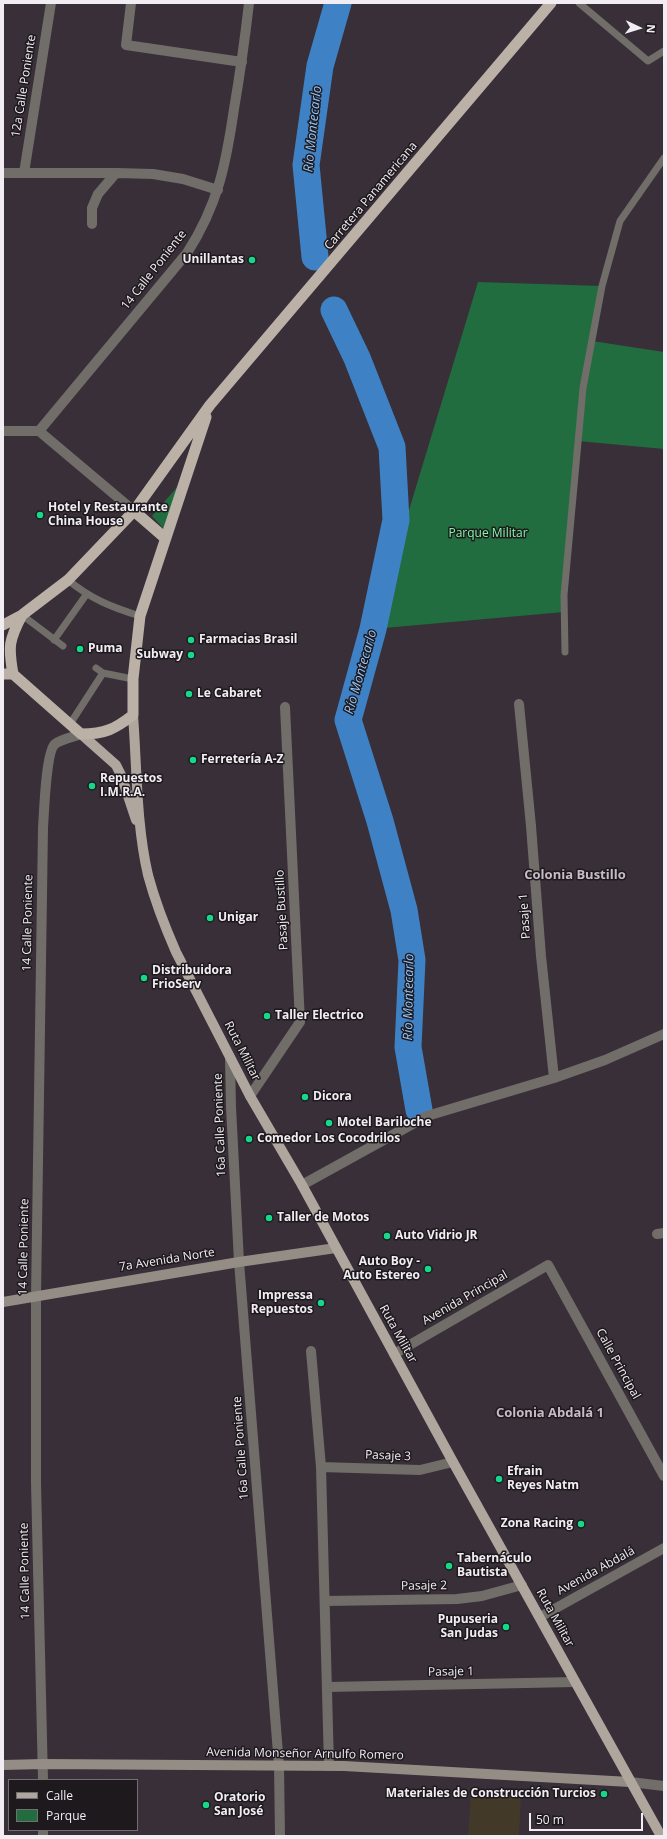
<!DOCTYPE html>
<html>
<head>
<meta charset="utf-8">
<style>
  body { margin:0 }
  #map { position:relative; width:667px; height:1839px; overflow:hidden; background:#382f38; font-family:"Open Sans",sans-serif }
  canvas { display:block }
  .frame { position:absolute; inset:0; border:4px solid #f2edf3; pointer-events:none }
  .legend { position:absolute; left:8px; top:1779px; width:130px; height:52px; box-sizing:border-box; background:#1d191d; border:1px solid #726e73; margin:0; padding:5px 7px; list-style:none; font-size:12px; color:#f2edf3 }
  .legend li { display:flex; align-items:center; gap:8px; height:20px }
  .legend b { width:20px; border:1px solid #726e73 }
  .north { position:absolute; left:619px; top:8px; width:40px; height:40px; -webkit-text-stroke:3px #1d191d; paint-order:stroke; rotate:94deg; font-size:11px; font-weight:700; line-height:16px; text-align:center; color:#f2edf3 }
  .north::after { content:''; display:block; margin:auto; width:14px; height:18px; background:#f2edf3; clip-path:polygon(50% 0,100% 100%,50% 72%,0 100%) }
  .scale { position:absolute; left:529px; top:1813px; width:114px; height:18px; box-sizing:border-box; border:2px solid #f2edf3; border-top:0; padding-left:5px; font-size:12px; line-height:14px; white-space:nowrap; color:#f2edf3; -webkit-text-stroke:3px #1d191d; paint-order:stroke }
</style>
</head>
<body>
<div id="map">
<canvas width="667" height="1839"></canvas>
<div class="frame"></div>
<ul class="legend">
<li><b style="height:5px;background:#afa69d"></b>Calle</li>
<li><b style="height:11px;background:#216d3f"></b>Parque</li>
</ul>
<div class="north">N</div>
<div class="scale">50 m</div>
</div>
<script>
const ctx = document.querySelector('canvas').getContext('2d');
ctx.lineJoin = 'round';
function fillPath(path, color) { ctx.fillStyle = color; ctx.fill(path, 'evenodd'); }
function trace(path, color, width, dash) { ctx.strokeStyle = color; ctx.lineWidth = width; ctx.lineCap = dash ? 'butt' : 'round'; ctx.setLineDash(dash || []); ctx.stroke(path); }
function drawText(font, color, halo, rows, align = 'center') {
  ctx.font = font + ' "Open Sans",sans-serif'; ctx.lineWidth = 3; ctx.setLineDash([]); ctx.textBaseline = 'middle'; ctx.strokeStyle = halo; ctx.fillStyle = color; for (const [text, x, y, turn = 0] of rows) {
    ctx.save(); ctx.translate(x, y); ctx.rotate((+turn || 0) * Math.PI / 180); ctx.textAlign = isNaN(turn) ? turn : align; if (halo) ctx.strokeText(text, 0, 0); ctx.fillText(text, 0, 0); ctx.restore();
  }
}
fillPath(new Path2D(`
  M471,1794l50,3 -2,39h-51z`), '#433928');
fillPath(new Path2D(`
  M478,282l124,4 -10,55 72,11v97l-86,-8 -14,171 -191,17z
  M185,478l-21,51 -12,-13z`), '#216d3f');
trace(new Path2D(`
  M315,257l-9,-92 14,-99 18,-63
  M334,310l23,48 35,89 4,73 -23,109 -25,91 32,101 24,89 8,50 -4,87 11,63`), '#3e82c5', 27);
trace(new Path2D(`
  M579,3l69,58 16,-10
  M68,580c23,19 43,27 72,36
  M22,615l41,31
  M54,640l32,-45
  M565,652l-1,-57 19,-207 19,-102 18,-65 44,-63
  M96,668l7,5 30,6
  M70,724l33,-51`), '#716d68', 7);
trace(new Path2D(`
  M3,173h113
  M24,173l27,-170`), '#716d68', 10);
trace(new Path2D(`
  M131,3l-5,42 116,17
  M92,224v-16l6,-14 18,-21 37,1 30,5 35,11
  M519,704l12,122 10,130 13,122
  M230,1058l1,49 8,155 40,504 1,70
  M250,1096l50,-74 -15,-315
  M302,1185l125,-69 127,-38 51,-18 59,-26
  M657,1234l7,-1
  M311,1351l10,116 8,299
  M394,1354l154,-89 116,211
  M321,1467l99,3 33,-8
  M325,1601l132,-2 25,-3 40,-11
  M540,1617l124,-69
  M327,1687l248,-5`), '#716d68', 10);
trace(new Path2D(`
  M3,431h36
  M39,431l148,-178c31,-48 39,-89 47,-144 6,-35 11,-71 15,-106
  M39,431l95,80
  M43,1780l-7,-297v-187l7,-468c1,-14 3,-77 12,-84 7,-5 18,-7 26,-10
  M630,1782l34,4
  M43,1830v6`), '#716d68', 10);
trace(new Path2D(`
  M3,1302l236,-40 97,-14
  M3,1765l40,-1 301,2 286,16`), '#948d86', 10);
trace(new Path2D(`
  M133,715c4,52 3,108 15,160 7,26 17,52 28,77l74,144 52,89 151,277 208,374
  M81,734l35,31 5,10 15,45`), '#afa69d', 10);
trace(new Path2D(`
  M134,511l31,27
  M3,625l19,-10 46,-35 66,-69 76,-106 341,-402
  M3,674h10l68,60c24,0 34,-5 52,-19v-36l7,-63 66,-199
  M13,674c-5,-28 -4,-34 9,-59`), '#bbb1a7', 11);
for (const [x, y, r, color] of [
  [252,260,4,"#15d989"],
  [40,515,4,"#15d989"],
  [191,640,4,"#15d989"],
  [80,649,4,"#15d989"],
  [191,655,4,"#15d989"],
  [189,694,4,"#15d989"],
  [193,760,4,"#15d989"],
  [92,786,4,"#15d989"],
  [210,918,4,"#15d989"],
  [144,978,4,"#15d989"],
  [267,1016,4,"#15d989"],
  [305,1097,4,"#15d989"],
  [329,1123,4,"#15d989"],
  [249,1139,4,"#15d989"],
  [269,1218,4,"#15d989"],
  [387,1236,4,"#15d989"],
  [428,1269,4,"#15d989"],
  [321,1303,4,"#15d989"],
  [499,1479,4,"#15d989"],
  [581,1524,4,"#15d989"],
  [449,1566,4,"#15d989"],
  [506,1627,4,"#15d989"],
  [604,1794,4,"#15d989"],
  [206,1805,4,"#15d989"]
]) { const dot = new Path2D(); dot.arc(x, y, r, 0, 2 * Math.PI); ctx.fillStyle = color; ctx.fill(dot); trace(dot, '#1d191d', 1.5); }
drawText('12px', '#f2edf3', '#1d191d', [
  ["12a Calle Poniente",24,86,-81],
  ["Carretera Panamericana",371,196,-50],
  ["14 Calle Poniente",154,270,-52],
  ["Pasaje Bustillo",282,910,-93],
  ["Pasaje 1",525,916,-94],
  ["14 Calle Poniente",28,923,-89],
  ["Ruta Militar",242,1051,63],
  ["16a Calle Poniente",220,1125,-92],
  ["14 Calle Poniente",24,1247,-89],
  ["7a Avenida Norte",167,1260,-9],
  ["Avenida Principal",465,1298,-30],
  ["Ruta Militar",398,1334,61],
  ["Calle Principal",618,1364,61],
  ["16a Calle Poniente",241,1448,-94],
  ["Pasaje 3",388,1456,2],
  ["14 Calle Poniente",25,1571,-91],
  ["Avenida Abdalá",596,1571,-29],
  ["Pasaje 2",424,1586,-1],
  ["Ruta Militar",555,1618,61],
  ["Pasaje 1",451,1672,-1],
  ["Avenida Monseñor Arnulfo Romero",305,1754,1]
]);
drawText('bold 12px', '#f2edf3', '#1d191d', [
  ["Unillantas",244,260,"right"],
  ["Hotel y Restaurante",48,508],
  ["China House",48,522],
  ["Farmacias Brasil",199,640],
  ["Puma",88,649],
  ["Subway",183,655,"right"],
  ["Le Cabaret",197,694],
  ["Ferretería A-Z",201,760],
  ["Repuestos",100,779],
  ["I.M.R.A.",100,793],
  ["Unigar",218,918],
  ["Distribuidora",152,971],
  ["FrioServ",152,985],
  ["Taller Electrico",275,1016],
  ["Dicora",313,1097],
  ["Motel Bariloche",337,1123],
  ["Comedor Los Cocodrilos",257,1139],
  ["Taller de Motos",277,1218],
  ["Auto Vidrio JR",395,1236],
  ["Auto Boy -",420,1262,"right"],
  ["Auto Estereo",420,1276,"right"],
  ["Impressa",313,1296,"right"],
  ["Repuestos",313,1310,"right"],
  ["Efrain",507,1472],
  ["Reyes Natm",507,1486],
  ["Zona Racing",573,1524,"right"],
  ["Tabernáculo",457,1559],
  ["Bautista",457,1573],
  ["Pupuseria",498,1620,"right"],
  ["San Judas",498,1634,"right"],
  ["Materiales de Construcción Turcios",596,1794,"right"],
  ["Oratorio",214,1798],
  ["San José",214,1812]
], 'left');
drawText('12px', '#80f6a7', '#1d191d', [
  ["Parque Militar",488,534]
]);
drawText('italic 13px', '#92c4f9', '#1d191d', [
  ["Río Montecarlo",313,129,-84],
  ["Río Montecarlo",361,672,-74],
  ["Río Montecarlo",409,997,-89]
]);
drawText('bold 13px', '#c6bbc7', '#1d191d', [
  ["Colonia Bustillo",575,875],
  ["Colonia Abdalá 1",550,1413]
]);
</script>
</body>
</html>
